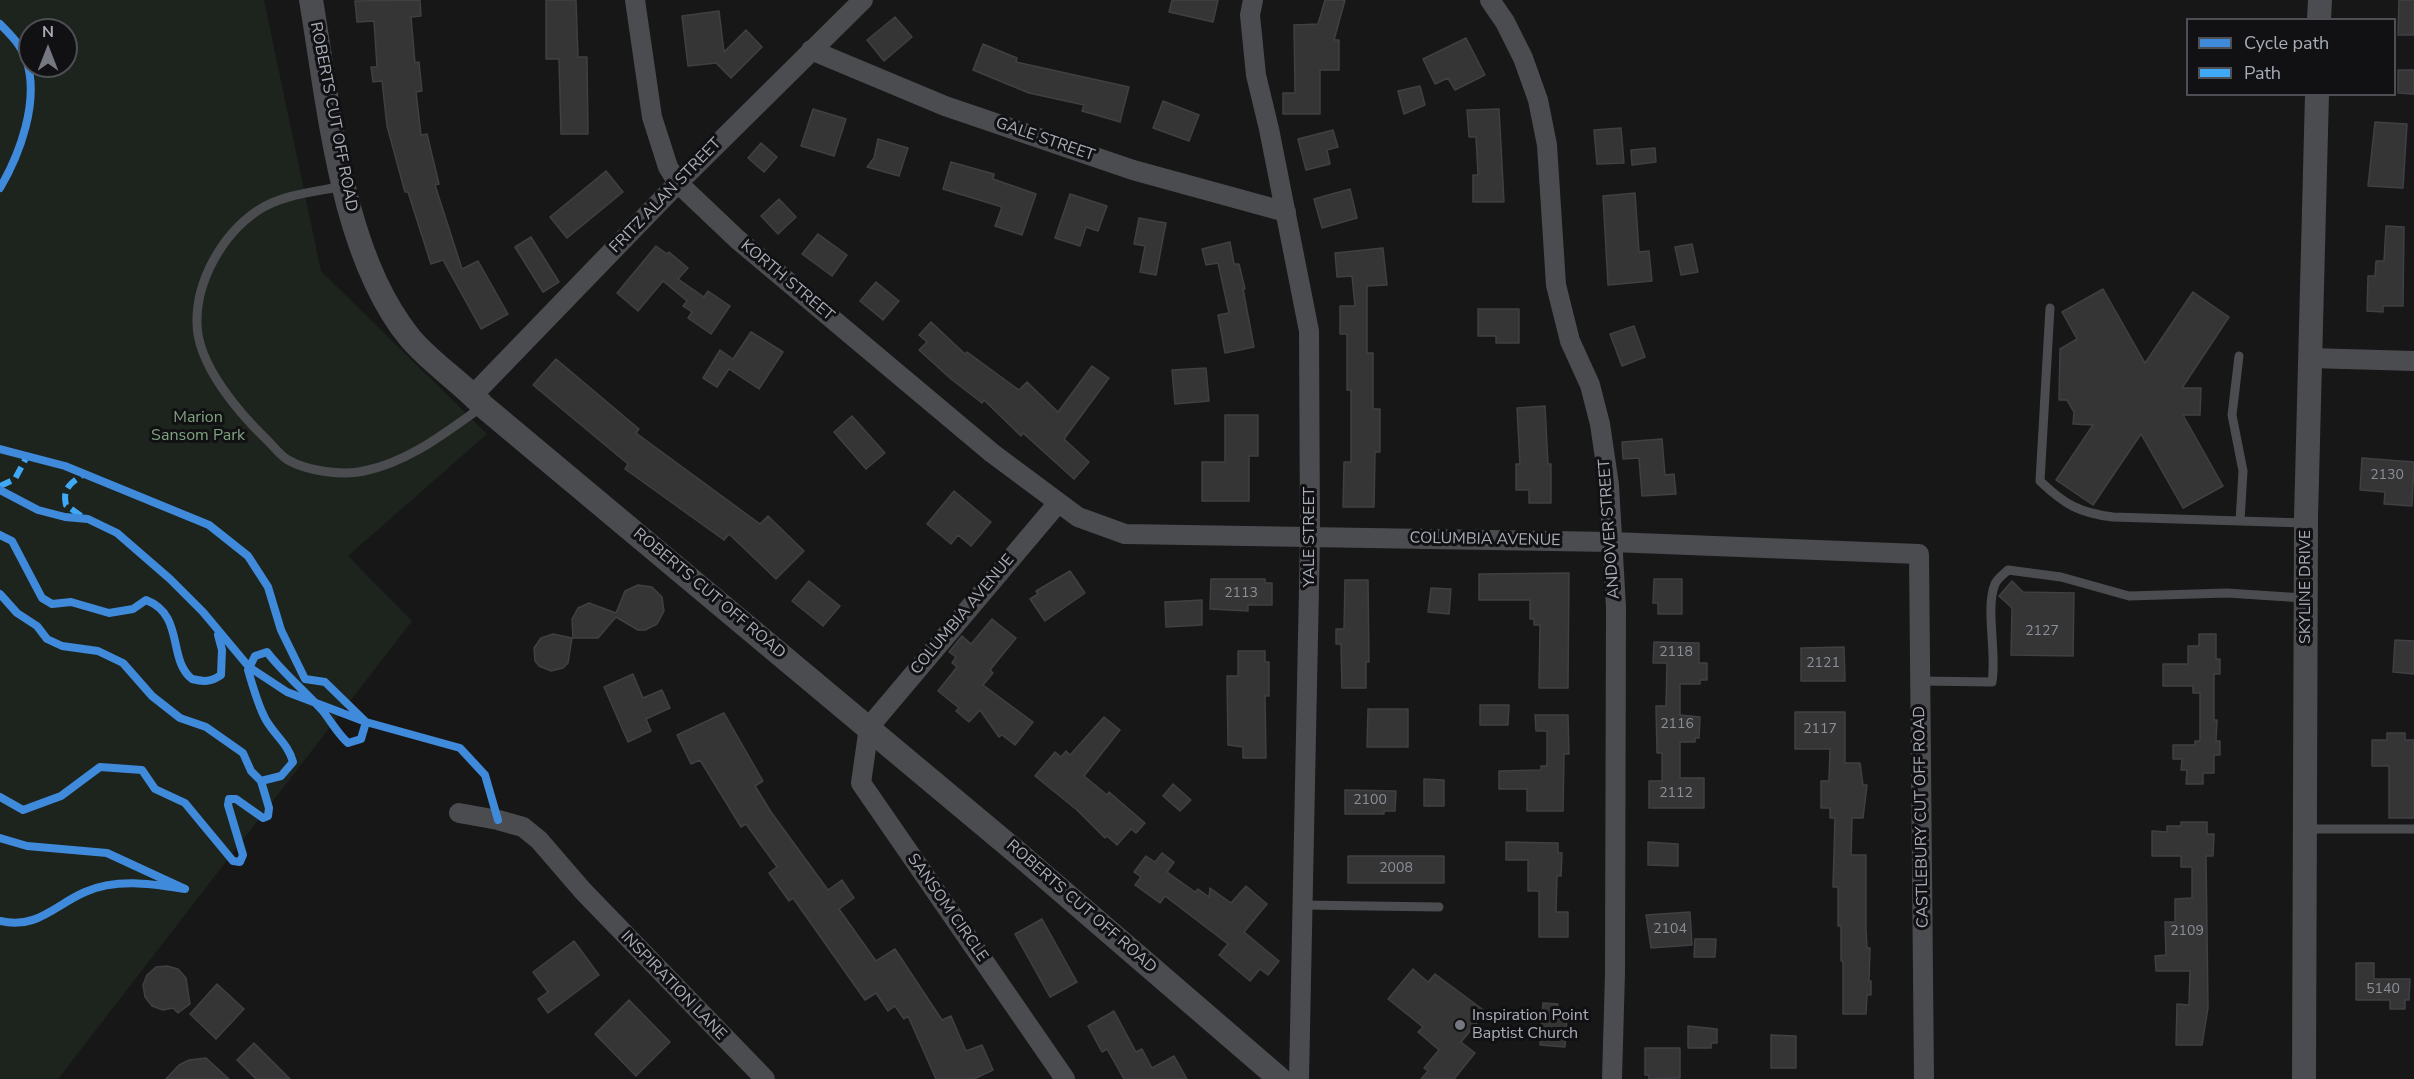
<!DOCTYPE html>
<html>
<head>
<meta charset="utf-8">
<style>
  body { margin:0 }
  #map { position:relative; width:2414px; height:1079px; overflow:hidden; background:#171717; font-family:"Nunito Sans",sans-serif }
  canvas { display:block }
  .legend { position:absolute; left:2186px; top:18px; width:210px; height:78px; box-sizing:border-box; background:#111113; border:2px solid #4d4f55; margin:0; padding:8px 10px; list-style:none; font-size:18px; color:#a8adb8 }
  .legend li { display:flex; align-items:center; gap:12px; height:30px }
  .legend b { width:30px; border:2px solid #4d4f55 }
  .north { position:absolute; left:18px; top:18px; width:60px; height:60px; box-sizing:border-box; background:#111113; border:2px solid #4d4f55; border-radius:50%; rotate:0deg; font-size:16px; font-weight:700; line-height:24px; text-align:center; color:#a8adb8 }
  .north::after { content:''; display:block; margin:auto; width:21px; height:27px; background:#757880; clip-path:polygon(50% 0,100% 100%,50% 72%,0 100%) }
</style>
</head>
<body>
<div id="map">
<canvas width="2414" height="1079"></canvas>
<ul class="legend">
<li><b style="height:8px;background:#408adc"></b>Cycle path</li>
<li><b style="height:8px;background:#3fa9f5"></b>Path</li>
</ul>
<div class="north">N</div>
</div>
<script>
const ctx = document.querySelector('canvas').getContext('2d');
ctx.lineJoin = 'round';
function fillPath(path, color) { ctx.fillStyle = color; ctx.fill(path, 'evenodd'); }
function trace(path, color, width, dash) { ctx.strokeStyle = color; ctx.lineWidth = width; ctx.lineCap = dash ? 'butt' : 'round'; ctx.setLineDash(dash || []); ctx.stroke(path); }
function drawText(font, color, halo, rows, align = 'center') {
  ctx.font = font + ' "Nunito Sans",sans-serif'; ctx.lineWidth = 6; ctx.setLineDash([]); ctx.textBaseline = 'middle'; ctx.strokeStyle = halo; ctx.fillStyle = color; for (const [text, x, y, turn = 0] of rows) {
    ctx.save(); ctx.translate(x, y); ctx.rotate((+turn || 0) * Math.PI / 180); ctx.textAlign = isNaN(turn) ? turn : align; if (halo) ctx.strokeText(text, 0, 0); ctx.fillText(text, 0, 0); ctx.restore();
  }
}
fillPath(new Path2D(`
  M0,0h264l57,271 166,163 -139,122 64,65 -354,458h-58zM30,30h36v36h-36z`), '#1d241e');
const building = new Path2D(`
  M420,0l1,16 -10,1 4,46 4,-1 3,29 -6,1 5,43 6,-1 12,50 -4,1 27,84 16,-8 30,53 -27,15 -38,-69 -12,4 -23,-72h-3l-18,-66 -5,-45 -9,1 -2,-15h6l-3,-46 -17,1 -2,-21z
  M546,0h30l2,57h9l1,77h-27l-2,-75h-13z
  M1172,0h46l-5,22 -44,-10z
  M1325,0h20l-11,40h5v30h-19v44h-37v-21h12l-1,-68 24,-1z
  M2399,0h15v35h-16z
  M719,11l5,41 22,-22 16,17 -31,31 -15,-15 -28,3 -6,-50z
  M895,17l17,20 -28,24 -17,-21z
  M1466,38l19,37 -30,15 -7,-12 -13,6 -12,-25z
  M983,44l34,14 -1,4 113,25 -9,35 -38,-11 2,-6 -55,-12 -56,-23z
  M2398,70h16v24l-16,-1z
  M1420,86l5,19 -21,9 -6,-23z
  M1163,101l36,14 -10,26 -36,-13z
  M813,109l33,10 -12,37 -33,-10z
  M1499,109l5,93h-31v-27h5l-2,-38h-7l-2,-27z
  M2375,122l32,2 -4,64 -35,-2z
  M1621,128l3,35 -27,1 -3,-34z
  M1333,130l5,17 -11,3 3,14 -24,6 -8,-31z
  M878,139l30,9 -9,28 -32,-9 7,-9z
  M761,143l16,14 -13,15 -16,-14z
  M1655,148l1,14 -24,3 -1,-15z
  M951,162l43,12 -1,5 43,15 -14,41 -27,-9 7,-19 -59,-18z
  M606,171l17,21 -56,46 -17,-21z
  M1350,189l7,29 -35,10 -8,-29z
  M1635,193l4,59 10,-1 3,30 -44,4 -5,-89z
  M1070,194l37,12 -9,25 -12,-4 -6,19 -25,-8z
  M779,199l17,18 -18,17 -17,-18z
  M1139,218l27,5 -10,52 -16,-3 5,-26 -11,-2z
  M2386,226l18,1 -1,79h-20v6l-16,-1 1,-35h7l1,-15h8z
  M818,234l29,21 -15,21 -30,-22z
  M531,237l28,45 -16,10 -28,-45z
  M1230,242l4,22h5l6,25h-2l11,58 -29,6 -7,-38 11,-2 -11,-50 -12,2 -4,-16z
  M1692,244l6,28 -17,3 -6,-28z
  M656,246l11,8 2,-2 19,16 -10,11 26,18 4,-6 22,15 -19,28 -23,-16 4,-6 -9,-6 4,-5 -24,-20 -25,30 -21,-18z
  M1383,248l4,37 -20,1v67h6v56h7v43h-5l-1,55h-31l1,-45h7v-72h-4v-56h-7v-28h15l-3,-30 -15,1 -2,-24z
  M876,282l23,19 -16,19 -23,-19z
  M2103,289l42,74 48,-71 36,25 -47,71h19l-1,27h-17l40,71 -40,22 -42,-74 -48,71 -37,-25 37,-55 -20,-1 1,-12 -7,-12h-8l1,-51 17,-10 -15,-27z
  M1478,309h41v34h-23v-7h-18z
  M931,322l34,32 2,-2 52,38 8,-8 31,30 34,-46 17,12 -45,61 25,23 -15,17 -51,-46 -2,3 -37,-36 -2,3 -31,-24 -32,-29 8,-8 -8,-7z
  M1634,326l11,31 -23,9 -12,-32z
  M751,332l32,20 -24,37 -30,-20 -12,18 -14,-9 17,-28 13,9z
  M556,359l83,70 -3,4 124,91 8,-8 36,35 -28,28 -47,-45 -5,6 -99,-71 3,-5 -95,-79z
  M1206,368l3,33 -34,3 -3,-34z
  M1545,406l3,58h3v39h-22v-13h-13v-26h4l-3,-56z
  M1225,415h33v41h-9v45h-47v-39h23z
  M852,416l33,37 -19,16 -32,-37z
  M1662,439l3,36 9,-1 2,20 -34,2 -3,-38 -16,1 -1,-17z
  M2362,458l52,4 -2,44 -28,-2 1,-12 -25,-2z
  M954,491l37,31 -20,24 -13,-11 -7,9 -24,-20z
  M1070,571l15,22 -40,28 -15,-22 8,-5 -2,-3z
  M1569,573l-1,115h-29l1,-63h-6v-6h-4v-19h-51v-26z
  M1211,579h54v4h7v22h-24v6l-38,-2z
  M1654,579h28v35h-24v-11h-5z
  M1345,580h23l1,82h-3v26h-24l-1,-44h-5v-15h8z
  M809,581l31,25 -17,20 -31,-25z
  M2012,581l11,11 51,1 -1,63 -62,-1 1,-47 -13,-12z
  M638,585l14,2 10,10 2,14 -7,13 -12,6h-7l-22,-13 -18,21h-25l-1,-19 6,-11 11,-5 27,10 9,-22z
  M1431,588l20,1 -2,25 -21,-2z
  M1202,600v25l-36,2 -1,-25z
  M992,619l24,19 -26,32 3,3 -10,12 50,37 -18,23 -13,-10 -3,2 -19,-27 -11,12 -13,-11 3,-3 -21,-17 19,-24 -5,-4 4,-6 -7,-5 13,-16 9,8z
  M553,634l19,4 -4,25 -5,5 -12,3 -12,-5 -4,-5 -1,-13 7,-10z
  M2199,634h17v25h4v15h-6v46h3l-1,21h4v14h-6v18h-11v11h-17l1,-14h-6l1,-11h-9v-14h22v-4h5v-48h-7v-7h-30v-22h25v-18h11z
  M2395,640l19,1v33l-21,-2z
  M1654,642l45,1v20h8v17h-7v4h-20v31l20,2 -1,21h-4v4h-15v36h24v30h-55v-27h13v-28h-5l-1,-47h10l1,-43h-14z
  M1844,647l1,34h-44v-33z
  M1238,651h27v11h4v34h-4l1,62h-23v-11l-15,-2 -1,-69h11z
  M633,674l10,24 19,-8 8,18 -24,11 5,12 -23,11 -24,-55z
  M1480,705h29l-1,20h-28z
  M1368,709h40v38h-41z
  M1795,712h50v51h15l3,22h4l-4,33h-11l-1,37h15v74l1,19h3l-1,33h2v14h-4l-1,19h-23v-53h-2v-35h-3v-39h-5l2,-69h-5v-10h-9v-27h8l1,-32h-35z
  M724,713l39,68 -8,5 16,26 57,78 14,-10 12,18 -15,11 37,52 19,-12 47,71 9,-4 15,35 16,-6 11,25 -19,9h-38l-28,-63 -4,3 -9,-13 -7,5 -12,-18 -11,7 -72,-102 -4,3 -20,-28 8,-6 -31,-43 -5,3 -41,-67 -9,4 -14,-29z
  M1535,715h33l1,39h-5l-1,57h-36v-22h-28v-18l42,-1v-4h6v-35h-11z
  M1104,717l16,13 -36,46 23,19 2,-3 36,31 -9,10 -5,-4 -14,16 -10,-9 -2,2 -28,-28 -42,-34 20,-24 6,5 5,-6 4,4z
  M2387,733h18v7h9v78h-25v-52h-17v-26h15z
  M1424,779l20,1v26h-20z
  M1173,784l18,16 -11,11 -17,-15z
  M1345,790l51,1 -1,20h-11v3h-39z
  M2181,822h26v12h7l-1,22h-7l2,152 -6,37h-26l1,-41 12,1 1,-34h-34l-1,-15 11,-1 -1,-33h10v-23l17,-1v-31h-11v-11h-29v-25l15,1v-6h14z
  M1506,842l52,1v10h4l-1,23h-4l-1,36h12v25h-29v-46h-11v-31h-22z
  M1648,842l30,2v22l-30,-1z
  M1162,853l12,9 -7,10 28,20 3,-3 11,8 1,-9 21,15 15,-17 21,18 -23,28 35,29 -11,14 -8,-6 -10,12 -31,-26 9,-11 -63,-48 -5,7 -25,-18 6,-8 -7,-5 12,-16 9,6z
  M1348,856h96v27h-96z
  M1690,912l2,33 -41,3 -5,-33z
  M1042,919l35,63 -27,15 -35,-63z
  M1695,939h21l-1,18h-21z
  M574,941l25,34 -51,38 -10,-14 10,-7 -15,-20z
  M2356,963h18v16h36l-1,21h-4v9h-15v-9h-34z
  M167,966l11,3 8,9 4,26 -12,9 -5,-5 -10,2 -11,-4 -7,-9 -2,-12 4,-10 9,-8z
  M1413,969l15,13 7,-8 51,38 -25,30 14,11 -21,26h-33l7,-8 -4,-3 15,-18 -21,-18 5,-5 -35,-28z
  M217,984l27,25 -28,30 -26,-25z
  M629,1000l41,42 -34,34 -41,-42z
  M1543,1003l15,1 -1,15h10l-2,28 -25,-2z
  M1114,1011l22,41 6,-3 10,19 22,-12 13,23h-63l-17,-30 -5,3 -14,-26z
  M1688,1026l29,3v14h-6v5h-23z
  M1771,1035l25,1v32h-25z
  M254,1043l36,36h-34l-19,-19z
  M1645,1048h35v30l-31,1v-4h-4z
  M206,1058l23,21h-63l13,-14 10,-5z`);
fillPath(building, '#353536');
trace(building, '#3f4043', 1.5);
trace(new Path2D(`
  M344,186c-29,6 -62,8 -87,25 -35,24 -61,70 -60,112 0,42 43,91 71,118 6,6 13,15 20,19 19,11 55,16 76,11 45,-9 82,-39 119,-65
  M2050,308l-10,173c24,23 39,32 73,36l191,6
  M2239,356l-7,59 11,56 -3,50
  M1920,681l72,1c5,-29 -7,-74 3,-98 2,-5 9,-10 13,-14l53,7 68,19 98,-3 77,5
  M2305,829h109
  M1303,905l136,2`), '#4b4c50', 9);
trace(new Path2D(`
  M635,0l17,117 16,50 10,16 59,56 255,214 86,64 47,17 487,8 307,12 5,525
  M1253,0l-3,15 6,60 13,54 40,202 1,207 -11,541
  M1490,0l15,22 18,36 15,42 9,45 9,140 14,56 20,44 10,39 9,61 7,122 -1,366 -3,106
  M811,50l134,56 188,64 153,42
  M2310,358l104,3
  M473,395l205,-212 185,-183
  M1058,503l-189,224 -8,56 204,296
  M459,813l39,7 25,7 16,13 44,51 182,188`), '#4b4c50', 20);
trace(new Path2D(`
  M311,0c18,105 30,254 99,338 21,25 51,44 73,68l537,449 260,224
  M2319,20l1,-20
  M2304,1079l2,-561 11,-424`), '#4b4c50', 24);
trace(new Path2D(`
  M0,486l15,-7 11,-21
  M81,516l-15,-11c-4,-17 5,-22 18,-31`), '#3fa9f5', 6, [12, 6]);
trace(new Path2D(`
  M0,24c11,11 22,22 27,38 12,40 -7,92 -27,126
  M0,449l65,17 144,59 39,31 20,31 13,43 24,49 20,3 41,40 -5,17 -13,4c-11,-10 -17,-22 -26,-33 -18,-20 -38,-36 -55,-58l-12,4 -7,14c4,14 9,31 15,44 7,18 25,28 30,48l-12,14 -20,5 -10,-10 -8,-18 -37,-26 -26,-9 -28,-22 -29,-33 -25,-12 -36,-5 -15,-7 -10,-13 -20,-13 -17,-19
  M0,490l38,20 27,7 23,2 29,14 53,46 33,33 46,55 38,25 79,30 94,26 25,27 13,45
  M0,535l12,6 30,57 10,6 19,-2 38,11 24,-4 13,-9c39,15 21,59 46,79 12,3 19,3 29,-4l1,-25 -4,-15
  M0,797l23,13 38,-14 39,-29 42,3 13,19 30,14 48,58 7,1 3,-7 -15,-50 1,-6h7l27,19 5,-2 1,-8 -8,-27
  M0,838l27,8 80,7 78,36c-33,-5 -68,-11 -100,3 -30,13 -49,38 -85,29`), '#408adc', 8);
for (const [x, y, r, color] of [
  [1460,1025,6,"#757880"]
]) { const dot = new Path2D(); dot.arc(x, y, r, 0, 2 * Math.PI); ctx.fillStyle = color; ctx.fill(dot); trace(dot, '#111113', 2); }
drawText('14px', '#8b8f98', null, [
  ["2130",2387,476],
  ["2113",1241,594],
  ["2127",2042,632],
  ["2118",1676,653],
  ["2121",1823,664],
  ["2116",1677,725],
  ["2117",1820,730],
  ["2112",1676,794],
  ["2100",1370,801],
  ["2008",1396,869],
  ["2104",1670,930],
  ["2109",2187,932],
  ["5140",2383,990]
]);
drawText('16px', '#a8adb8', '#111113', [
  ["ROBERTS CUT OFF ROAD",333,117,79],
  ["GALE STREET",1045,140,19],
  ["FRITZ ALAN STREET",666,196,-46],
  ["KORTH STREET",787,281,40],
  ["ANDOVER STREET",1610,529,-94],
  ["YALE STREET",1310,537,-90],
  ["COLUMBIA AVENUE",1485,540,1],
  ["SKYLINE DRIVE",2306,587,-90],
  ["ROBERTS CUT OFF ROAD",709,594,40],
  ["COLUMBIA AVENUE",963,615,-50],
  ["CASTLEBURY CUT OFF ROAD",1922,817,-91],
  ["ROBERTS CUT OFF ROAD",1081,907,41],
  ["SANSOM CIRCLE",947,908,55],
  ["INSPIRATION LANE",673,986,46]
]);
drawText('16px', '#7fa381', '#111113', [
  ["Marion",198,418],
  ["Sansom Park",198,436]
]);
drawText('16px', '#a8adb8', '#111113', [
  ["Inspiration Point",1472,1016],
  ["Baptist Church",1472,1034]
], 'left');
</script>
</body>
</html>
